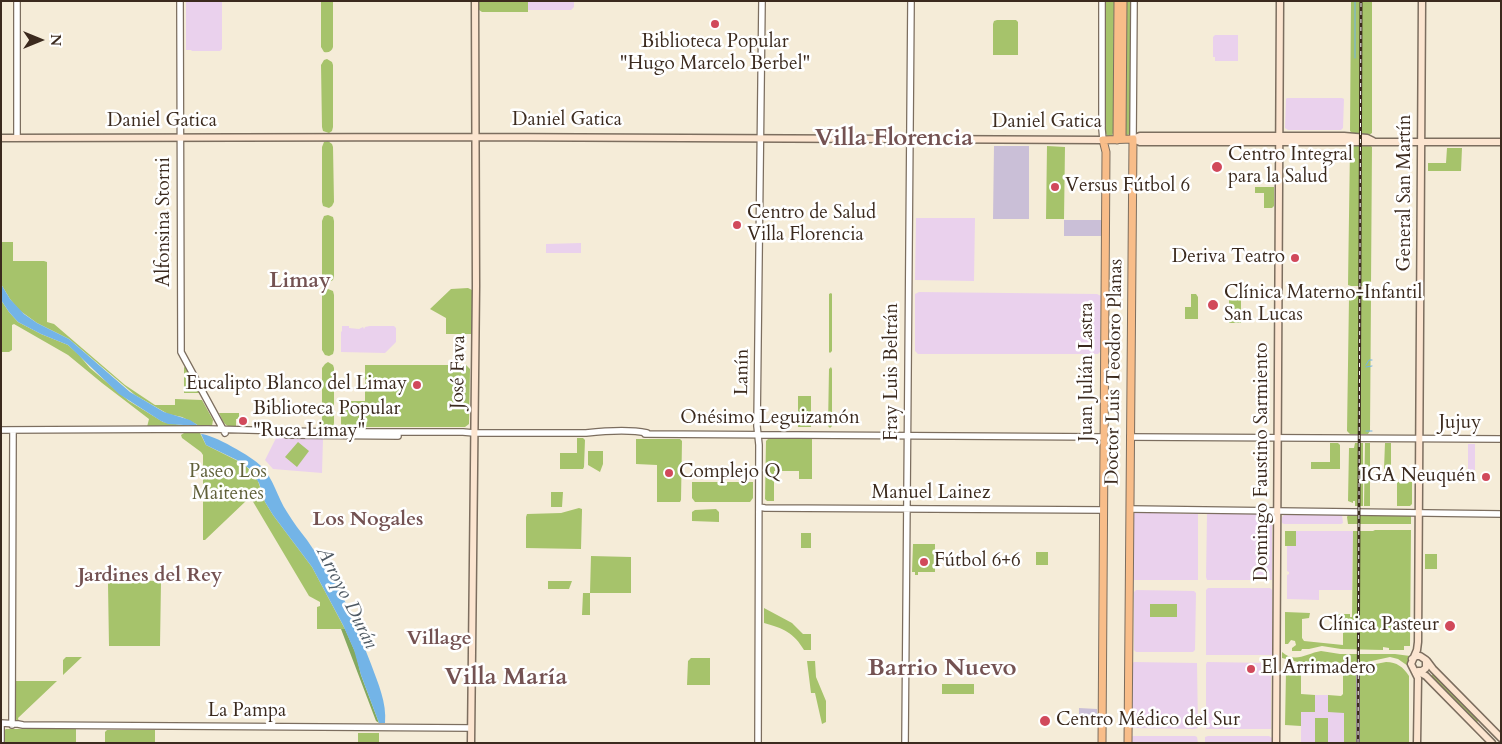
<!DOCTYPE html>
<html>
<head>
<meta charset="utf-8">
<style>
  body { margin:0 }
  #map { position:relative; width:1502px; height:744px; overflow:hidden; background:#f5ecd8; font-family:Cardo,serif }
  canvas { display:block }
  .frame { position:absolute; inset:0; border:2px solid #3b2a1e; pointer-events:none }
  .north { position:absolute; left:15px; top:15px; width:50px; height:50px; -webkit-text-stroke:4px #fff; paint-order:stroke; rotate:90deg; font-size:14px; font-weight:700; line-height:20px; text-align:center; color:#3b2a1e }
  .north::after { content:''; display:block; margin:auto; width:18px; height:22px; background:#3b2a1e; clip-path:polygon(50% 0,100% 100%,50% 72%,0 100%) }
</style>
</head>
<body>
<div id="map">
<canvas width="1502" height="744"></canvas>
<div class="frame"></div>
<div class="north">N</div>
</div>
<script>
const ctx = document.querySelector('canvas').getContext('2d');
ctx.lineJoin = 'round';
function fillPath(path, color) { ctx.fillStyle = color; ctx.fill(path, 'evenodd'); }
function trace(path, color, width, dash) { ctx.strokeStyle = color; ctx.lineWidth = width; ctx.lineCap = dash ? 'butt' : 'round'; ctx.setLineDash(dash || []); ctx.stroke(path); }
function drawText(font, color, halo, rows, align = 'center') {
  ctx.font = font + ' Cardo,serif'; ctx.lineWidth = 5; ctx.setLineDash([]); ctx.textBaseline = 'middle'; ctx.strokeStyle = halo; ctx.fillStyle = color; for (const [text, x, y, turn = 0] of rows) {
    ctx.save(); ctx.translate(x, y); ctx.rotate((+turn || 0) * Math.PI / 180); ctx.textAlign = isNaN(turn) ? turn : align; if (halo) ctx.strokeText(text, 0, 0); ctx.fillText(text, 0, 0); ctx.restore();
  }
}
fillPath(new Path2D(`
  M186,1h36v48l-2,2h-28l-1,-1h-5z
  M528,1h46v6l-3,3h-43z
  M1215,35h23v26h-23v-4h-2v-20z
  M1287,98h55l2,1 -1,29 -2,2h-53l-3,-2 1,-29z
  M916,218h59l-1,63 -59,-1z
  M581,243v10h-35v-9z
  M919,292l178,2 4,2 -1,56 -2,2h-180l-3,-3v-57z
  M342,326h7v2l10,1 4,-2 1,2 1,-2 5,-1h24l2,2v14l-11,11 -44,-1v-20l1,-1z
  M276,438l47,1 -1,34 -49,-4 -8,-9z
  M1468,444h7v26h-7z
  M1134,512l64,2v66h-65v-67z
  M1207,514h65v66h-65l-1,-3z
  M1284,515h58l1,8 -2,1h-57l-2,-1v-6z
  M1296,531h57l-1,59h-33v10l-32,-1v-24l2,-1v-2l-2,-1v-25h9z
  M1208,588h62l2,2v65h-66v-65z
  M1136,590l58,1 2,2 -1,57 -2,2h-57l-2,-2v-58z
  M1134,662l63,1 1,65 -3,1 -63,-1 -1,-64z
  M1207,662l64,1v66h-65v-65z
  M1315,695h13l1,17h15v31h-16v-24l-12,-1 -1,25h-14v-31h14z
  M1133,736h62l2,1 1,6h-67v-6z
  M1208,736h61l3,2v5h-67v-6z`), '#ead1ed');
fillPath(new Path2D(`
  M994,146h35v73h-36z
  M1064,220h37v16h-37z
  M1356,667h4v76h-4v-71l-3,-4z
  M1079,708l18,1v17h-18z`), '#cabfd7');
fillPath(new Path2D(`
  M321,1h12v46c-1,4 -4,6 -9,5l-3,-5z
  M479,1h49v11h-46l-3,-2z
  M1105,1h9l-1,132 -1,3h-5l-2,-5z
  M1127,1h5l-2,130v3l-3,1 -2,-1v-11l1,-2z
  M1351,1h21v132l-3,2 -16,-1 -3,-3z
  M997,20h19l2,2v33h-25v-31l1,-3z
  M327,59l5,3 1,3v62l-1,4 -3,2 -6,-2 -1,-4 -1,-62 3,-5z
  M328,141l4,3 1,3 1,55 -2,4 -3,2 -6,-2 -1,-4v-55l2,-5z
  M1351,145h19l2,2 -1,137 -3,2h-17l-3,-1 2,-138z
  M1047,146l18,1 -1,72h-18z
  M1447,148h15l-1,23h-33v-8h18z
  M1255,187h19v19l-2,2h-8v-15h-9z
  M328,215l5,2 1,4v55l-1,4 -4,2 -5,-2 -2,-4v-55l2,-5z
  M1,242h12v19h31l3,1v60l7,2 71,61 30,20h20v-6l27,1 11,20 -1,6 -12,1 -4,-3 -14,-7 -14,-3 -33,-19 -66,-56 -32,-16 -18,-13 -9,-11 -9,-15z
  M468,288l4,2 1,3 -1,41h-26v-16l-16,-9 21,-20z
  M328,289l5,2 1,4v55l-1,4 -4,2 -4,-1 -3,-5v-55l2,-5z
  M831,293l1,1v57l-2,2 -1,-1v-58z
  M1352,293h16l3,3 -1,135 -2,3h-18l-3,-3 2,-133 1,-3z
  M1191,294h5l2,3v22h-13v-12h6z
  M1229,295h12v28h-12z
  M1,300l8,12 9,10 23,12 27,11 11,10 11,13 39,33 34,21 31,5h-47l2,-8 -47,-36 -34,-28 -54,-31 -2,1v25l-3,2h-8z
  M328,362l5,3 1,3v55l-1,4 -4,2 -4,-1 -3,-5v-55l3,-4z
  M365,365h101l4,4 -1,55 -4,3h-121l-3,-3v-23h24z
  M184,367l3,1 13,24 -1,1h-15z
  M831,367l1,2v57l-2,2 -2,-2 1,-57z
  M798,396h13v31h-13z
  M219,413h20v6h-3v8c-12,0 -12,-4 -17,-14z
  M184,433h16l6,12 38,19 13,14 8,24 8,13 39,52 33,62h-28v-22l3,-1v-4l-11,-6 -57,-96h-5l-42,40h-2v-85l-2,-3 -19,-14 -1,-3z
  M577,438h6l2,2 -1,27 -1,2h-23v-16h17z
  M636,439h44l2,2 -1,59 -1,2h-23v-37l-21,-1z
  M768,439h44v40h-13v-8h-25v30h-7l-2,-2 1,-58z
  M298,442l11,9 -12,16 -12,-10z
  M1330,443h8l2,2v24h-29v-7h19z
  M1355,443h8v63h-8v-5h-2v2l-5,-2 1,-53h5z
  M1365,443h5v63h-6z
  M1385,443h6v26h-7z
  M588,451h15v13l-3,8 -12,-7z
  M692,482h61v16l-3,4h-55l-3,-4z
  M1397,482h15v22l-2,2h-13z
  M551,492h12l-1,15h-11z
  M579,508l3,1v2l-1,38 -55,-1v-31l1,-3 34,-1z
  M716,509l3,3v10l-27,-1v-9l3,-2z
  M1348,515l63,1v8h-63l-1,-7z
  M1375,530h36l-1,116h-6v4h-15v-2l-6,-1v3l-42,-1 -19,-3 -13,3h-7l-1,2h-9v-3l4,-3 -1,-4 -4,-1 -3,4h-3v-32l25,1 -1,5 -7,1v19l2,3 39,4v-17l-10,-2 -2,-2 6,-4 -3,-4 -4,-2h20v3h2l1,-86h20z
  M1285,531h11v15h-11z
  M801,533h10v15h-10z
  M913,544h22v28h-17v3h-3v-3h-3z
  M1036,552h12v13h-12z
  M1425,554h12v15h-12z
  M591,556l40,1v36h-41v22h-8l1,-22h7z
  M111,580l50,1 -1,65h-51l-1,-62 1,-3z
  M548,581h24l-3,8h-21z
  M1150,604h27v13h-27z
  M764,608l28,15 11,11h8v16h-7c-10,-17 -21,-22 -40,-27z
  M1321,651l19,3h55l15,2 -2,10 -10,-7 -8,-2 -23,5 -15,1 -54,-1 -16,-4v-6c13,12 25,1 39,-1z
  M66,657h16l-19,18v-15z
  M691,658h19v27h-23l1,-24z
  M807,661h8l1,16 10,24v21l-4,2 -7,-31h-4z
  M1386,662c11,0 17,5 23,14v67h-49v-76z
  M1301,667v27l14,1v17h-14v14l-16,-1 1,-54 3,-3z
  M1329,667c10,0 21,-2 27,5v71h-12v-30l-16,-1v-17l13,1 2,-2v-21h-13z
  M1434,673l46,46 -5,5 -45,-47z
  M15,681h42l-39,37 1,4 -2,-1 -2,-3z
  M942,684h32v10h-32z
  M1315,718h13v25h-13z
  M6,729h70v14h-73v-12z
  M107,730h48v13h-50v-11z
  M358,733h21v10h-21z`), '#a6c36b');
fillPath(new Path2D(`
  M341,629h4l11,25 5,21 18,48 -3,-2z`), '#84a95f');
fillPath(new Path2D(`
  M1,284l9,15 14,15 13,9 32,16 61,53 34,20 26,8 9,6 -31,-2 -7,-3 -42,-27 -51,-49 -27,-11 -23,-12 -9,-10 -8,-12z
  M201,434c11,0 52,23 60,32 13,13 16,31 26,46 6,10 13,19 20,28 9,13 18,27 27,41 16,27 26,55 37,83 7,19 16,39 14,59h-6l-18,-48 -7,-25 -11,-25 -31,-58 -39,-52 -8,-13 -6,-19 -9,-14 -13,-9 -31,-15z`), '#73b4e7');
trace(new Path2D(`
  M1355,58v-57
  M1366,365l3,-5h3
  M1366,367l6,-1
  M1366,431h6`), '#73b4e7', 1);
const tertiary = new Path2D(`
  M180,1l1,351 44,81
  M1102,1v128l1,11
  M17,138v-137
  M1133,139l1,-138
  M1,430l207,-1 122,3h133l11,1h112c19,-2 42,-4 61,0
  M645,434l459,3
  M287,435l111,1
  M1130,437l371,2
  M759,507l6,1 338,2
  M1130,509l371,5
  M1,723l17,1 5,1 448,3
  M12,725l1,-295
  M1,726v15
  M758,743l1,-298 -2,-19 5,-425
  M905,743l6,-742`);
const secondary = new Path2D(`
  M1,138l474,-1 628,3
  M1133,139l7,3h361
  M1133,139l7,-3h204l23,2 6,3
  M1412,659l4,-3h4l6,4v8l-4,3h-4
  M1427,661l6,8 68,69
  M1419,672l7,4 66,67
  M471,743l5,-457 -1,-285
  M1276,743l4,-742
  M1417,743l1,-65 -7,-14 6,-14 1,-8 4,-641`);
const trunk = new Path2D(`
  M1122,139l1,-138
  M1117,140l1,-139
  M1102,743l4,-591 -3,-12 30,-1 -5,604`);
trace(tertiary, '#7c6e5f', 8);
trace(secondary, '#7c6e5f', 9);
trace(trunk, '#7c6e5f', 9);
trace(tertiary, '#fff', 5.5);
trace(secondary, '#fce5d0', 6);
trace(trunk, '#f8bd89', 7);
const rail = new Path2D(`
  M1358,743l3,-742`);
trace(rail, '#3b2a1e', 3);
trace(rail, '#fff', 1, [4]);
for (const [x, y, r, color] of [
  [715,24,5,"#d1495b"],
  [1217,167,6,"#d1495b"],
  [1055,187,5,"#d1495b"],
  [737,225,5,"#d1495b"],
  [1295,258,5,"#d1495b"],
  [1213,305,6,"#d1495b"],
  [417,385,5,"#d1495b"],
  [243,421,5,"#d1495b"],
  [669,473,5,"#d1495b"],
  [1486,477,5,"#d1495b"],
  [924,562,5,"#d1495b"],
  [1450,626,6,"#d1495b"],
  [1251,669,5,"#d1495b"],
  [1045,721,6,"#d1495b"]
]) { const dot = new Path2D(); dot.arc(x, y, r, 0, 2 * Math.PI); ctx.fillStyle = color; ctx.fill(dot); trace(dot, '#fff', 2); }
drawText('19px', '#3b2a1e', '#fff', [
  ["Biblioteca Popular",715,43,"center"],
  ["\"Hugo Marcelo Berbel\"",715,65,"center"],
  ["Centro Integral",1228,156],
  ["para la Salud",1228,178],
  ["Versus Fútbol 6",1065,187],
  ["Centro de Salud",747,214],
  ["Villa Florencia",747,236],
  ["Deriva Teatro",1285,258,"right"],
  ["Clínica Materno-Infantil",1224,294],
  ["San Lucas",1224,316],
  ["Eucalipto Blanco del Limay",407,385,"right"],
  ["Biblioteca Popular",253,410],
  ["\"Ruca Limay\"",253,432],
  ["Complejo Q",679,473],
  ["IGA Neuquén",1476,477,"right"],
  ["Fútbol 6+6",934,562],
  ["Clínica Pasteur",1439,626,"right"],
  ["El Arrimadero",1261,669],
  ["Centro Médico del Sur",1056,721]
], 'left');
drawText('19px', '#3b2a1e', '#fff', [
  ["Daniel Gatica",567,121],
  ["Daniel Gatica",162,122],
  ["Daniel Gatica",1047,123],
  ["General San Martín",1406,193,-90],
  ["Alfonsina Storni",165,222,-90],
  ["José Fava",459,372,-89],
  ["Lanín",743,372,-89],
  ["Fray Luis Beltrán",893,372,-90],
  ["Juan Julián Lastra",1088,372,-90],
  ["Doctor Luis Teodoro Planas",1115,372,-89],
  ["Onésimo Leguizamón",770,419],
  ["Jujuy",1460,424],
  ["Domingo Faustino Sarmiento",1263,462,-90],
  ["Manuel Lainez",931,494],
  ["La Pampa",247,712]
]);
drawText('19px', '#606039', '#fff', [
  ["Paseo Los",228,473],
  ["Maitenes",228,495]
]);
drawText('bold 20px', '#745252', '#fff', [
  ["Los Nogales",368,520],
  ["Jardines del Rey",150,576],
  ["Village",439,639]
]);
drawText('italic 20px', '#4f5a64', '#fff', [
  ["Arroyo Durán",346,598,63]
]);
drawText('bold 21px', '#745252', '#fff', [
  ["Limay",300,282]
]);
drawText('bold 24px', '#745252', '#fff', [
  ["Villa Florencia",894,139],
  ["Barrio Nuevo",942,669],
  ["Villa María",506,678]
]);
</script>
</body>
</html>
